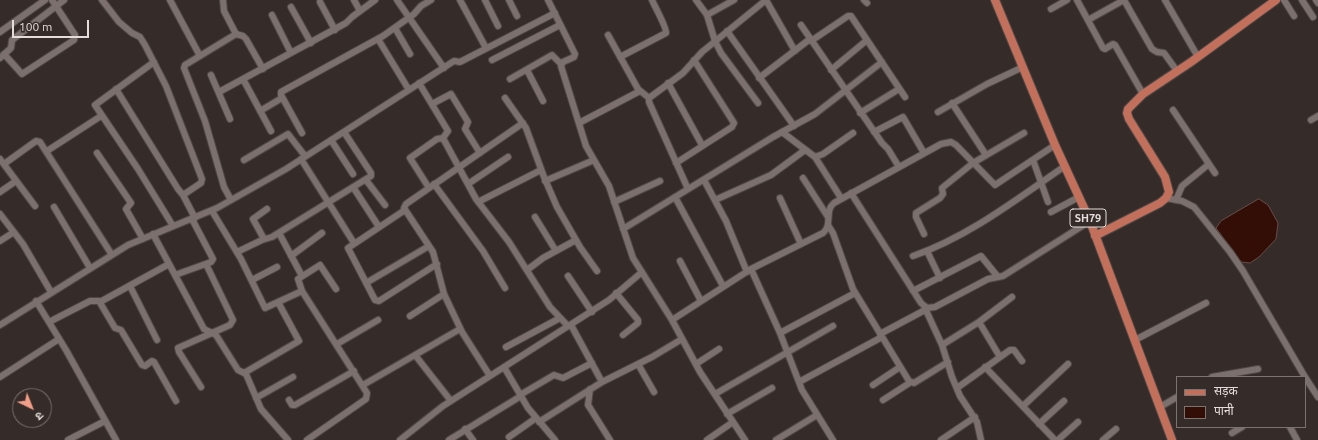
<!DOCTYPE html>
<html>
<head>
<meta charset="utf-8">
<style>
  body { margin:0 }
  #map { position:relative; width:1318px; height:440px; overflow:hidden; background:#352c29; font-family:Ubuntu,"Noto Sans Devanagari",sans-serif }
  canvas { display:block }
  .legend { position:absolute; left:1176px; top:376px; width:130px; height:52px; box-sizing:border-box; background:#352c29; border:1px solid #7b7370; margin:0; padding:5px 7px; list-style:none; font-size:12px; color:#e3dddb }
  .legend li { display:flex; align-items:center; gap:8px; height:20px }
  .legend b { width:20px; border:1px solid #7b7370 }
  .north { position:absolute; left:12px; top:388px; width:40px; height:40px; box-sizing:border-box; background:#352c29; border:1px solid #7b7370; border-radius:50%; rotate:137deg; font-size:11px; font-weight:700; line-height:16px; text-align:center; color:#e3dddb }
  .north::after { content:''; display:block; margin:auto; width:14px; height:18px; background:#f49e88; clip-path:polygon(50% 0,100% 100%,50% 72%,0 100%) }
  .scale { position:absolute; left:12px; top:20px; width:77px; height:18px; box-sizing:border-box; border:2px solid #e3dddb; border-top:0; padding-left:5px; font-size:12px; line-height:14px; white-space:nowrap; color:#e3dddb; -webkit-text-stroke:3px #352c29; paint-order:stroke }
</style>
</head>
<body>
<div id="map">
<canvas width="1318" height="440"></canvas>
<ul class="legend">
<li><b style="height:5px;background:#c26f5c"></b>सड़क</li>
<li><b style="height:11px;background:#330e06"></b>पानी</li>
</ul>
<div class="north">उ</div>
<div class="scale">100 m</div>
</div>
<script>
const ctx = document.querySelector('canvas').getContext('2d');
ctx.lineJoin = 'round';
function fillPath(path, color) { ctx.fillStyle = color; ctx.fill(path, 'evenodd'); }
function trace(path, color, width, dash) { ctx.strokeStyle = color; ctx.lineWidth = width; ctx.lineCap = dash ? 'butt' : 'round'; ctx.setLineDash(dash || []); ctx.stroke(path); }
function drawText(font, color, halo, rows, align = 'center') {
  ctx.font = font + ' Ubuntu,sans-serif'; ctx.lineWidth = 4; ctx.setLineDash([]); ctx.textBaseline = 'middle'; ctx.strokeStyle = halo; ctx.fillStyle = color; for (const [text, x, y, turn = 0] of rows) {
    ctx.save(); ctx.translate(x, y); ctx.rotate((+turn || 0) * Math.PI / 180); ctx.textAlign = isNaN(turn) ? turn : align; if (halo) ctx.strokeText(text, 0, 0); ctx.fillText(text, 0, 0); ctx.restore();
  }
}
const water = new Path2D(`
  M1259,199l9,6 10,18 -2,16 -17,18 -9,6 -9,-1 -25,-34 5,-7z`);
fillPath(water, '#330e06');
trace(water, '#684c46', 1);
const minor = new Path2D(`
  M102,0l17,22 13,11 8,4 5,8 21,41 36,93 -1,4 -18,12 12,23
  M170,0l30,56
  M223,0l1,11 12,23 -51,31 -1,3 21,53 19,66 7,13
  M354,0l6,11
  M397,0l47,68
  M460,0l26,48
  M485,0l13,26
  M509,0l8,16
  M548,0l27,54 -1,3 -11,5 -2,4 25,80 23,40 24,72 39,62 28,52 45,68
  M696,0l11,15 8,26 6,12 37,50
  M766,0l29,51
  M864,0l3,3
  M1077,0l26,48 2,1 8,-5 2,1 28,49
  M1124,0l28,49 5,3 7,1 13,18
  M1165,0l33,57
  M1284,0l10,16
  M1302,0l11,17
  M1316,0l2,3
  M320,2l15,28
  M291,7l20,36
  M1051,9l16,-9
  M272,15l19,38
  M707,15l27,-15
  M1088,20l36,-20
  M801,25l81,118 6,6 11,18
  M395,28l15,26
  M727,31l67,95
  M0,32l45,-32
  M236,34l7,2 3,3 17,30
  M608,35l30,54 11,9
  M378,39l31,51
  M811,41l37,-25h3l54,81
  M4,54l18,20 52,-34 1,-5 -23,-35
  M620,57l46,-24c1,-5 -11,-26 -14,-33
  M0,58l11,-10 1,-8 52,-40
  M492,60l68,-35
  M154,62l-59,43 43,64 35,57
  M527,70l16,31
  M831,70l36,-30
  M211,75l19,44
  M759,78l51,-39
  M243,79l28,52
  M510,79l42,-24 9,9
  M419,83l29,48 -5,7 1,2 32,59 33,43 41,65 18,19
  M668,83l34,62
  M116,89l62,100 5,6
  M219,92l127,-69 6,-6 23,-17
  M505,98l21,30 18,49 13,30 23,40 17,24
  M952,103l34,52
  M432,104l19,-10 17,28 -3,7 15,24
  M1173,110l42,63
  M260,111l22,-13
  M938,112l49,-28 36,-17
  M860,113l39,-24
  M1311,120l7,-4
  M579,123l61,-32
  M782,132l33,25 8,-3 30,-21
  M874,132l29,-15 21,36
  M302,133l-21,-38v-3l102,-56 31,-22 7,-8 10,-6
  M331,140l22,34
  M47,151l54,-35
  M97,153l34,50 -5,6 17,30
  M815,157l26,41
  M0,159l35,47
  M301,159l53,84
  M244,160l44,-26 17,22
  M1033,160l15,42
  M676,163l56,-36 2,-4 -40,-63
  M4,164l32,-23 4,1 72,113
  M803,178l25,39
  M366,180l19,25
  M704,180l22,41 21,51
  M545,181l49,-21
  M434,184l49,67 22,37
  M468,184l40,-27
  M353,187l26,40
  M429,188l-19,-30 27,-19 6,-1
  M688,189l-39,-87v-4l34,-25 19,-21 64,-52
  M0,192l16,-11
  M851,193l70,110 6,5 8,-1 53,-28 15,-3 87,-55
  M675,197l48,89
  M780,198l21,46
  M1166,198l16,3 12,6 36,45 13,19 62,106
  M715,200l56,-25 34,-25
  M1176,200l6,-14 27,-22
  M478,202l63,-32
  M614,202l46,-21
  M54,207l36,61
  M405,210l-57,38 27,52 4,1 58,-37
  M212,211l29,48 24,49 37,-17 65,102 -1,6 -59,41
  M1051,212l28,-15
  M0,214l23,30 28,48
  M535,217l21,34
  M828,225l5,8 20,56 56,92 5,2 34,-21
  M623,229l150,-92 42,-23 67,-52
  M279,233l23,43
  M153,234l51,95 12,6 22,35 8,4 15,35 27,31
  M924,234l-8,-17v-4l24,-15 3,-4 -1,-6 31,-25 51,-30
  M264,239l-11,-20 14,-10
  M0,241l14,-9
  M927,251l13,27
  M237,252l25,-12 10,-3 99,-61v-3l-27,-41
  M291,256l31,-23
  M913,256c55,-19 104,-57 152,-90
  M680,261l21,40
  M751,269l29,64 22,57 31,50
  M527,270l16,-12 33,-18
  M175,275l36,-13 2,-3 -21,-40
  M568,276l24,36
  M252,280l25,-13
  M366,283l63,-37
  M130,286l27,54
  M302,291l-4,-12 22,-14 16,24
  M913,291l68,-35 17,21
  M616,293l22,27v3l-15,12
  M36,301l30,49 50,90
  M100,302l69,-38
  M924,306l18,39 10,32 8,19 17,26 4,18
  M410,316l34,-22
  M672,320l79,-51 72,-36c10,-8 1,-22 11,-30l107,-59 10,-2 5,3 39,40 60,-40
  M49,322l41,-21h9l16,27 6,2 21,35 3,1 7,-5 2,1 22,39
  M979,322l21,35
  M0,325l128,-80 89,-37 69,-39 168,-108 6,1 95,-49
  M571,325l31,57
  M780,333l75,-40
  M880,334l45,-24
  M1135,340l71,-37
  M337,344l41,-24
  M942,345l37,-23 33,-25
  M506,347l54,-29
  M415,355l36,46
  M638,364l16,28
  M696,364l23,-15
  M504,367l24,41 27,32
  M985,367l70,73
  M244,373l55,-32 -21,-39
  M490,376l-28,-44 -18,-38 -11,-42 -29,-44 2,-4 117,-81
  M0,377l59,-38
  M1212,377l46,-8
  M1305,377l13,20
  M799,382l83,-45
  M363,385l97,-56
  M873,385l27,-18
  M201,387l-22,-35 -1,-4 52,-23 3,-5 -27,-56
  M957,388l53,-38h4l8,11
  M590,389l-2,16 2,3 20,32
  M715,394l118,-68
  M520,395l34,-20 9,3 29,-15
  M256,398l37,-21
  M289,400l3,5h3l59,-34
  M883,400l28,-18
  M1023,406l45,-42
  M1160,407l17,-10
  M727,414l45,-26
  M539,422l63,-40 50,-25 30,-18
  M1039,424l25,-23
  M1290,427l7,13
  M465,429l8,11
  M1232,433l10,-6
  M509,437l27,-19
  M68,440l37,-19
  M400,440l43,-34 166,-106 33,-28
  M449,440l72,-44
  M707,440l26,-18
  M776,440l41,-25
  M941,440l34,-23
  M1058,440l20,-18
  M1103,440l13,-11`);
const major = new Path2D(`
  M995,0l60,145 35,76 82,219
  M1095,236l65,-33 6,-5 3,-6 -4,-15 -36,-58 -2,-6 1,-4 15,-15 48,-32 85,-62`);
trace(minor, '#504846', 8);
trace(major, '#504846', 10);
trace(minor, '#7b706d', 6);
trace(major, '#c26f5c', 8);
for (const [x, y, w] of [
  [1088,218,36]
]) { const box = new Path2D(); box.roundRect(x - w / 2, y - 9, w, 18, 3); ctx.fillStyle = '#352c29'; ctx.fill(box); trace(box, '#e3dddb', 1); }
drawText('bold 11px', '#e3dddb', null, [
  ["SH79",1088,218]
]);
</script>
</body>
</html>
